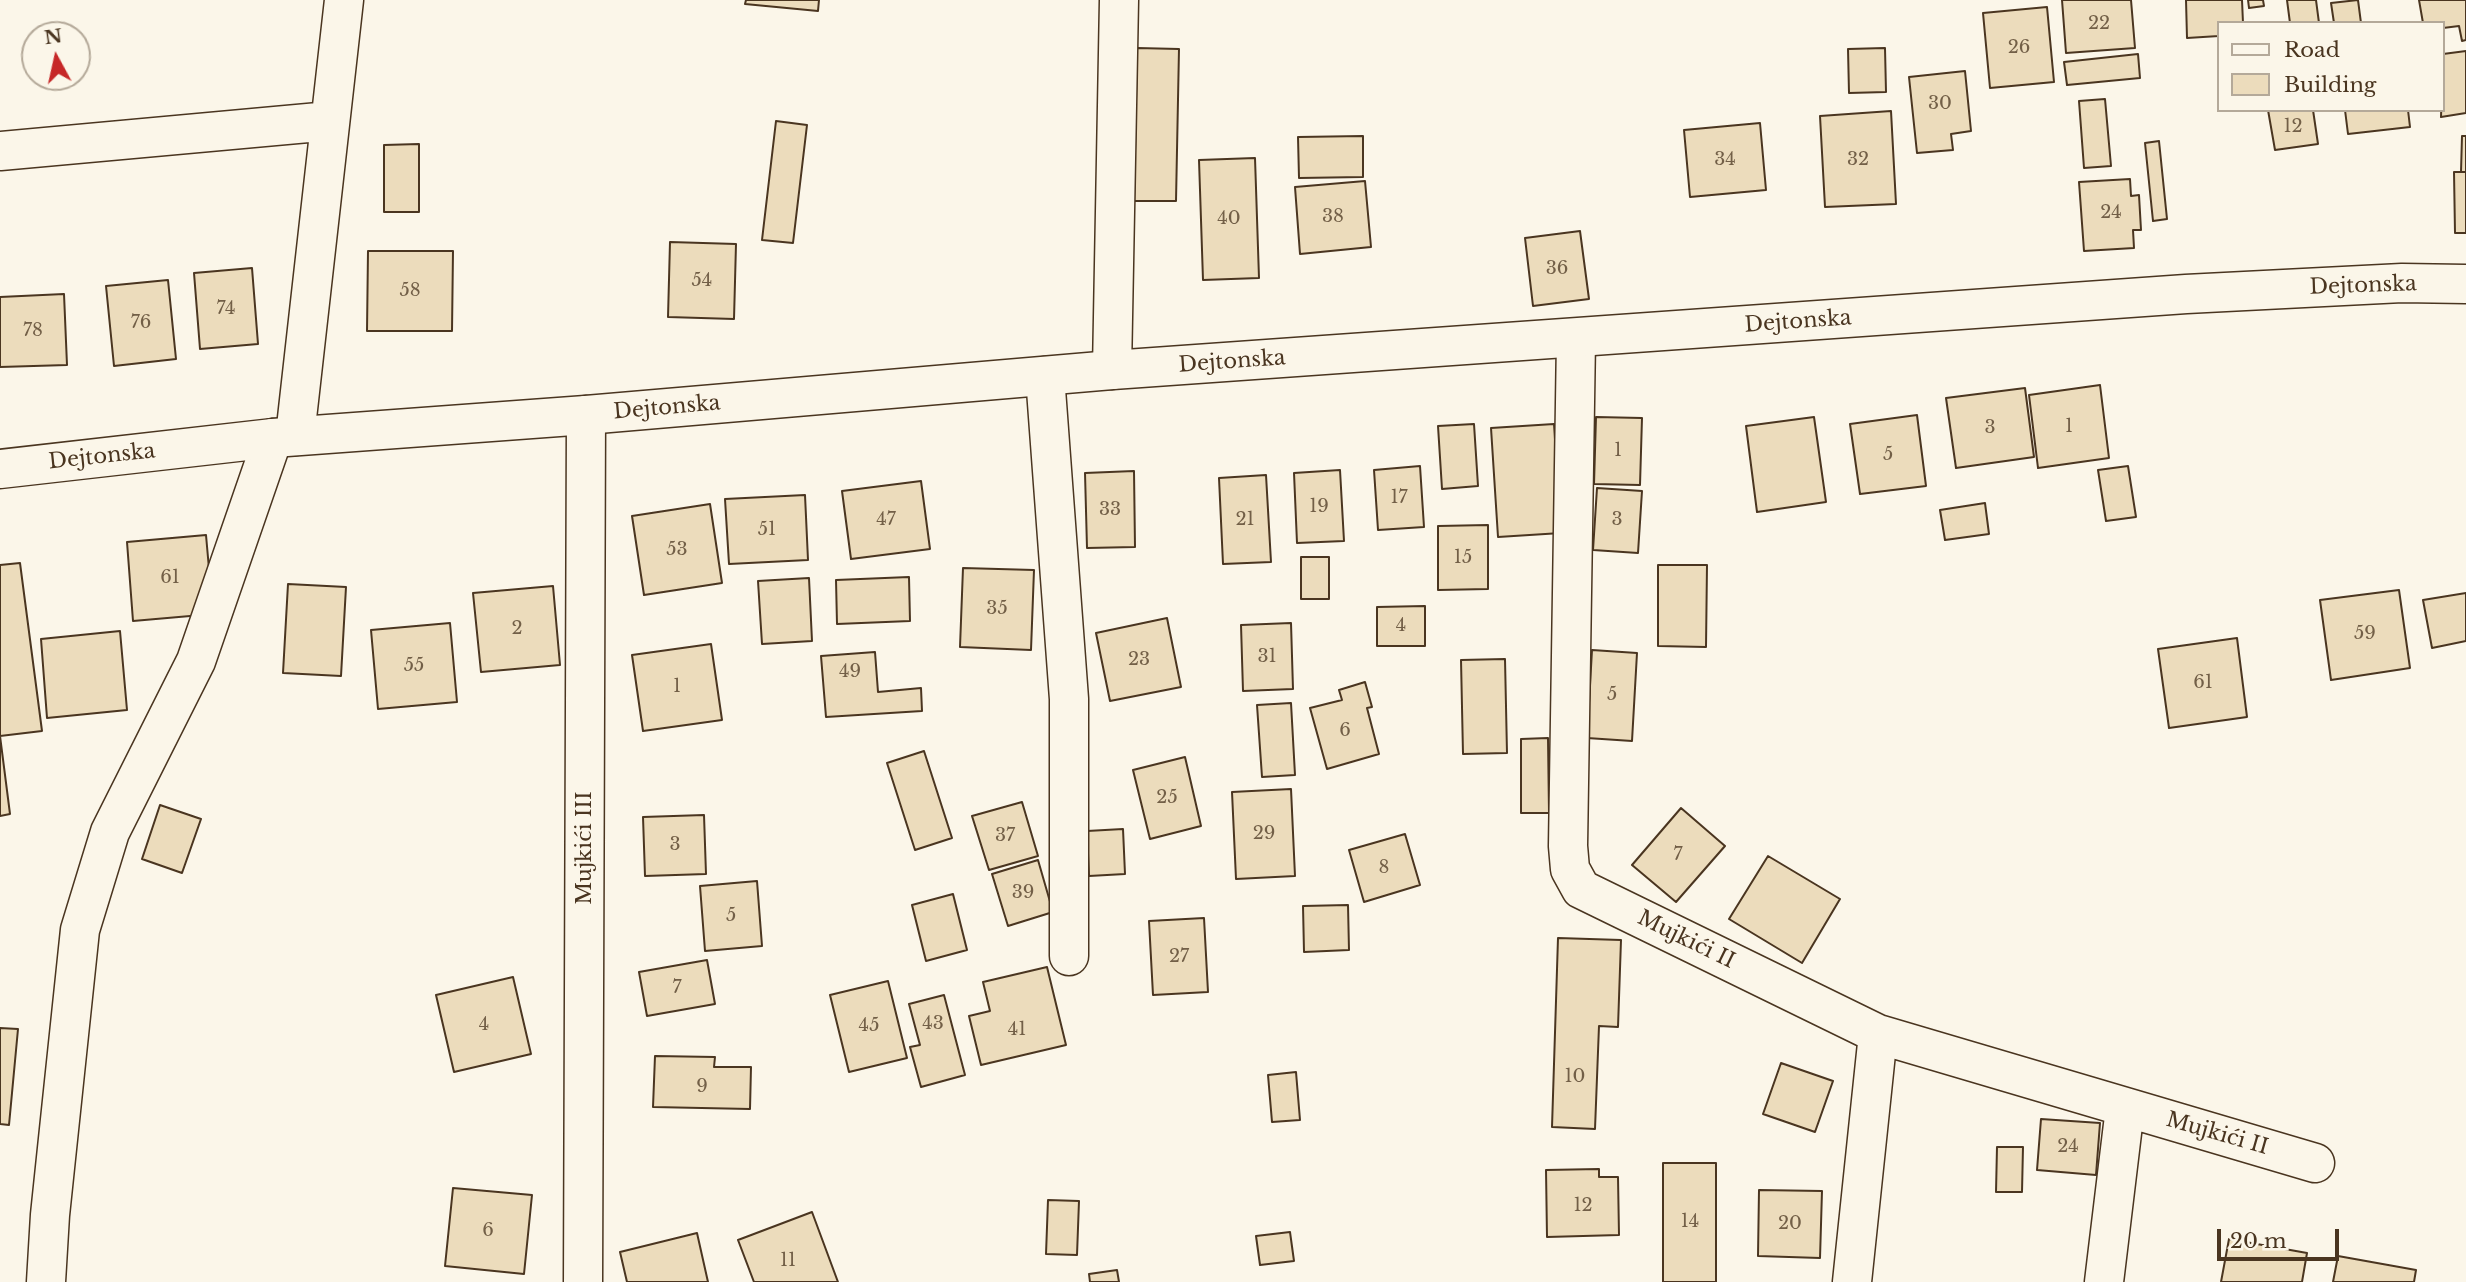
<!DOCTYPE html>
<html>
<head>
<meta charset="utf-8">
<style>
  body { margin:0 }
  #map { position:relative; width:2466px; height:1282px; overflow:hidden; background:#fbf6e9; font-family:"Libre Baskerville",serif }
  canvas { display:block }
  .legend { position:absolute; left:2217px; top:21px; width:228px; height:91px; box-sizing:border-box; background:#fbf6e9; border:2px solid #b4a999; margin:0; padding:9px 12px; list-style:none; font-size:21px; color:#4a3520 }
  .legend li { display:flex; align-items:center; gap:14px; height:35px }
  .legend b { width:35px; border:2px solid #b4a999 }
  .north { position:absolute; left:21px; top:21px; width:70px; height:70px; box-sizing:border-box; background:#fbf6e9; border:2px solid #b4a999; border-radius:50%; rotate:352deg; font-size:19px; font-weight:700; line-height:28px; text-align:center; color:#4a3520 }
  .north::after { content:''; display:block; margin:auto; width:24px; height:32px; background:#c62828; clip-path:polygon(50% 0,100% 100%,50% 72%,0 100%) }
  .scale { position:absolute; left:2217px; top:1229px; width:122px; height:32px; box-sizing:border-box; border:4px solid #4a3520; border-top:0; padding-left:9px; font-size:21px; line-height:24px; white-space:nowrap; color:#4a3520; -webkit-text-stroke:5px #fbf6e9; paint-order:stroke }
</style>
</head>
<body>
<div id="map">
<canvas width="2466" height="1282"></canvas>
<ul class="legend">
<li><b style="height:9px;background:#fbf6e9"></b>Road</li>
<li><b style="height:19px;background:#ecdcbc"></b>Building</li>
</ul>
<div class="north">N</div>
<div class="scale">20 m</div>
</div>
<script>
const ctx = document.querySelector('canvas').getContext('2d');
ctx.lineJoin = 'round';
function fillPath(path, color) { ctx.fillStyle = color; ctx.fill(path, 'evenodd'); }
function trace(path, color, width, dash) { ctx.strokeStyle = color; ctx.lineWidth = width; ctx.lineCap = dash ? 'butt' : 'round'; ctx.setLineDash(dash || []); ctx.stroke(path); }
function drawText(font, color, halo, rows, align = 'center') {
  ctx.font = font + ' "Libre Baskerville",serif'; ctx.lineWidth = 5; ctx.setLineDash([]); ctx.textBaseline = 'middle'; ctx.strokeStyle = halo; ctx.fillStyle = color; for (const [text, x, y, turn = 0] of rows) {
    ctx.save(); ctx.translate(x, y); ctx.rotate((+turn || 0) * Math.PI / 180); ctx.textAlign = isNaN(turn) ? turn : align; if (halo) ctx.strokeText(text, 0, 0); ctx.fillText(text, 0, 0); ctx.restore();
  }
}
const building = new Path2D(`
  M746,0h73l-1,11 -73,-7z
  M2062,0h69l4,48 -69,5z
  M2186,0h56l1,23h-24v13l-32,2z
  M2248,0h15l1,6 -15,2z
  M2287,0h29l3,23h-29z
  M2358,0l3,23h-27l-3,-20z
  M2419,0h47v40l-4,1 -3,-15 -16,2v-5h-20z
  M2047,7l7,75 -64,6 -7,-75z
  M1137,48l42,1 -3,152h-42z
  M1885,48l1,44 -37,1 -1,-44z
  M2466,51v62l-25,4 2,-63z
  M2138,54l2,24 -73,7 -3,-23z
  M1965,71l6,60 -20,3 2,16 -36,3 -8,-76z
  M2105,99l6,67 -27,2 -5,-67z
  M2268,110h45l5,34 -43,6z
  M2345,110h63l2,17 -62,7z
  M1891,111l5,93 -71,3 -5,-91z
  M776,121l31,4 -14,118 -31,-3z
  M1760,123l6,67 -76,7 -6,-67z
  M1363,136v41l-64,1 -1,-41z
  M2462,136h4v36h-5z
  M2159,141l8,78 -14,2 -8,-78z
  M419,144v68h-35v-67z
  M1255,158l4,120 -56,2 -4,-120z
  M2454,172h12v61h-11z
  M2130,179l1,17 8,-1 2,35h-8l1,18 -50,3 -5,-69z
  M1365,181l6,66 -71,7 -5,-67z
  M1580,231l9,68 -56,7 -8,-68z
  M670,242l66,2 -2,75 -66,-2z
  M368,251h85l-1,80h-85z
  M252,268l6,76 -58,5 -6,-76z
  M168,280l8,79 -62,7 -8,-80z
  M64,294l3,71 -67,2v-70z
  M2100,385l9,73 -71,10 -9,-73z
  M2025,388l9,69 -78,11 -10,-70z
  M1917,415l9,71 -66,8 -10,-70z
  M1596,417l46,1 -2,67 -46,-1z
  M1814,417l12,85 -69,10 -11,-86z
  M1474,424l4,62 -36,3 -4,-63z
  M1554,424l7,109 -63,4 -7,-109z
  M1420,466l4,61 -46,3 -4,-60z
  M2128,466l8,51 -30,4 -8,-51z
  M1340,470l4,71 -47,2 -3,-70z
  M1134,471l1,76 -48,1 -2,-75z
  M1266,475l5,87 -48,2 -4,-86z
  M921,481l9,68 -79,10 -9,-68z
  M1597,488l45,3 -4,62 -45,-3z
  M805,495l3,65 -79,4 -4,-65z
  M1985,503l4,31 -44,6 -5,-30z
  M710,504l12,79 -78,12 -12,-79z
  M1488,525v64l-50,1v-64z
  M206,535l7,79 -80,7 -6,-79z
  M1301,557h28v42h-28z
  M20,563l22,168 -42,5 10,78 -10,2v-251z
  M1658,565h49l-1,82 -48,-1z
  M963,568l71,2 -3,80 -71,-3z
  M909,577l1,44 -73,3 -1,-44z
  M809,578l3,63 -50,3 -4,-63z
  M288,584l58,3 -5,89 -58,-3z
  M553,586l7,79 -79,7 -8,-79z
  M2399,590l11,78 -79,12 -11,-80z
  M2466,593v48l-34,7 -9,-48z
  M1425,606v40h-48v-39z
  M1167,618l14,69 -71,14 -14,-68z
  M450,623l7,79 -79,7 -7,-79z
  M1291,623l2,66 -50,2 -2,-66z
  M120,631l7,79 -80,8 -6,-79z
  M2237,638l10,79 -78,11 -11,-79z
  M711,644l11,76 -79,11 -11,-76z
  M1592,650l45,3 -5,88 -45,-3z
  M875,652l3,40 43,-4 1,23 -96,6 -5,-61z
  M1505,659l2,94 -44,1 -2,-94z
  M1365,682l7,25 -5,1 12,46 -52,15 -17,-61 32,-8 -3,-10z
  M1291,703l4,72 -33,2 -5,-72z
  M1548,738l1,75h-28v-74z
  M924,751l28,87 -37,12 -28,-87z
  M1185,757l16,69 -51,13 -17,-69z
  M1291,789l4,87 -59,3 -4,-87z
  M1022,802l16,54 -49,14 -17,-54z
  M160,805l41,14 -19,54 -40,-14z
  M1681,808l44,38 -49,56 -44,-37z
  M704,815l2,59 -61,2 -2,-59z
  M1123,829l2,45 -36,2 -2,-45z
  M1405,834l15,51 -56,17 -15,-52z
  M1768,856l72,43 -38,64 -73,-44z
  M1038,860l15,52 -45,14 -16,-52z
  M757,881l5,65 -57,5 -5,-65z
  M953,894l14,56 -41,11 -14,-56z
  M1348,905l1,45 -45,2 -1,-46z
  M1204,918l4,74 -55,3 -4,-74z
  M1558,938l63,2 -3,87 -19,-1 -4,103 -43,-2z
  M707,960l8,44 -68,12 -8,-44z
  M1047,967l19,78 -85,20 -12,-49 21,-5 -7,-29z
  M513,977l18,77 -77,18 -18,-77z
  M888,981l19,77 -58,14 -19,-77z
  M944,995l21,80 -44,12 -11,-40 10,-2 -11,-41z
  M0,1028l18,1 -9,96 -9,-1z
  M655,1056l60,1 -1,10h37l-1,42 -97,-2z
  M1781,1063l52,18 -18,51 -52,-18z
  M1296,1072l4,48 -28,2 -4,-47z
  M2041,1119l59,4 -4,52 -59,-5z
  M1997,1147h26l-1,45h-26z
  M1663,1163h53v119h-53z
  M1599,1169v8h19l1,58 -72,2 -1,-67z
  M453,1188l79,7 -8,79 -79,-8z
  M1759,1190l63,1 -2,67 -62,-2z
  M1048,1200l31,1 -2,54 -31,-1z
  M812,1212l26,70h-84l-16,-42z
  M1290,1232l4,29 -34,4 -4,-29z
  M697,1233l11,49h-81l-7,-30z
  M2229,1239l78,14 -5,29h-81z
  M2338,1256l78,14 -2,12h-81z
  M1117,1270l2,12h-29l-1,-8z`);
fillPath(building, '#ecdcbc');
trace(building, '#4a3520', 2);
const minor = new Path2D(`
  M0,151l330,-30
  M1576,339l-8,507 2,23 11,20 297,145 437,129
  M1112,370l7,-370
  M1045,376l24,323v257
  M295,436l49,-436
  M46,1282l4,-67 30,-285 30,-98 86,-171 77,-223
  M583,1282l3,-867
  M1852,1282l26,-248
  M2104,1282l21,-174`);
const major = new Path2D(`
  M0,469l273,-31 313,-23 526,-45 1074,-76 216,-11 64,1`);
trace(minor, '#4a3520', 41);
trace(major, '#4a3520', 41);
trace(minor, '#fbf6e9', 38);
trace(major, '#fbf6e9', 38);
drawText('18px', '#725f47', null, [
  ["22",2099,24],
  ["26",2019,48],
  ["30",1940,104],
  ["12",2293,127],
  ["34",1725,160],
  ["32",1858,160],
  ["24",2111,213],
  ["38",1333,217],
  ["40",1229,219],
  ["36",1557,269],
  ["54",702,281],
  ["58",410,291],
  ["74",226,309],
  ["76",141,323],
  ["78",33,331],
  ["1",2069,427],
  ["3",1990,428],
  ["1",1618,451],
  ["5",1888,455],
  ["17",1399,498],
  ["19",1319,507],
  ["33",1110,510],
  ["47",886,520],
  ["21",1245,520],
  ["3",1617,520],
  ["51",767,530],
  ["53",677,550],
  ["15",1463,558],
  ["61",170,578],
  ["35",997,609],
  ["4",1401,626],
  ["2",517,629],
  ["59",2365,634],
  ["31",1267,657],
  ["23",1139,660],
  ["55",414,666],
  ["49",850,672],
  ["61",2203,683],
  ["1",677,687],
  ["5",1612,695],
  ["6",1345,731],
  ["25",1167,798],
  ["29",1264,834],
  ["37",1005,836],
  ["3",675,845],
  ["7",1678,855],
  ["8",1384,868],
  ["39",1023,893],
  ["5",731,916],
  ["27",1179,957],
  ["7",677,988],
  ["43",933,1024],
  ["4",484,1025],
  ["45",869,1026],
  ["41",1017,1030],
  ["10",1575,1077],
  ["9",702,1087],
  ["24",2068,1147],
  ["12",1583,1206],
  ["14",1690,1222],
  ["20",1790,1224],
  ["6",488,1231],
  ["11",788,1261]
]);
drawText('21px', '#4a3520', '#fbf6e9', [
  ["Dejtonska",2363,286,-2],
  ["Dejtonska",1798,322,-4],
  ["Dejtonska",1232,362,-4],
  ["Dejtonska",667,408,-5],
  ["Dejtonska",102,457,-6],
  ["Mujkići III",585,848,-90],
  ["Mujkići II",1686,940,26],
  ["Mujkići II",2217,1134,16]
]);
</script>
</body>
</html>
